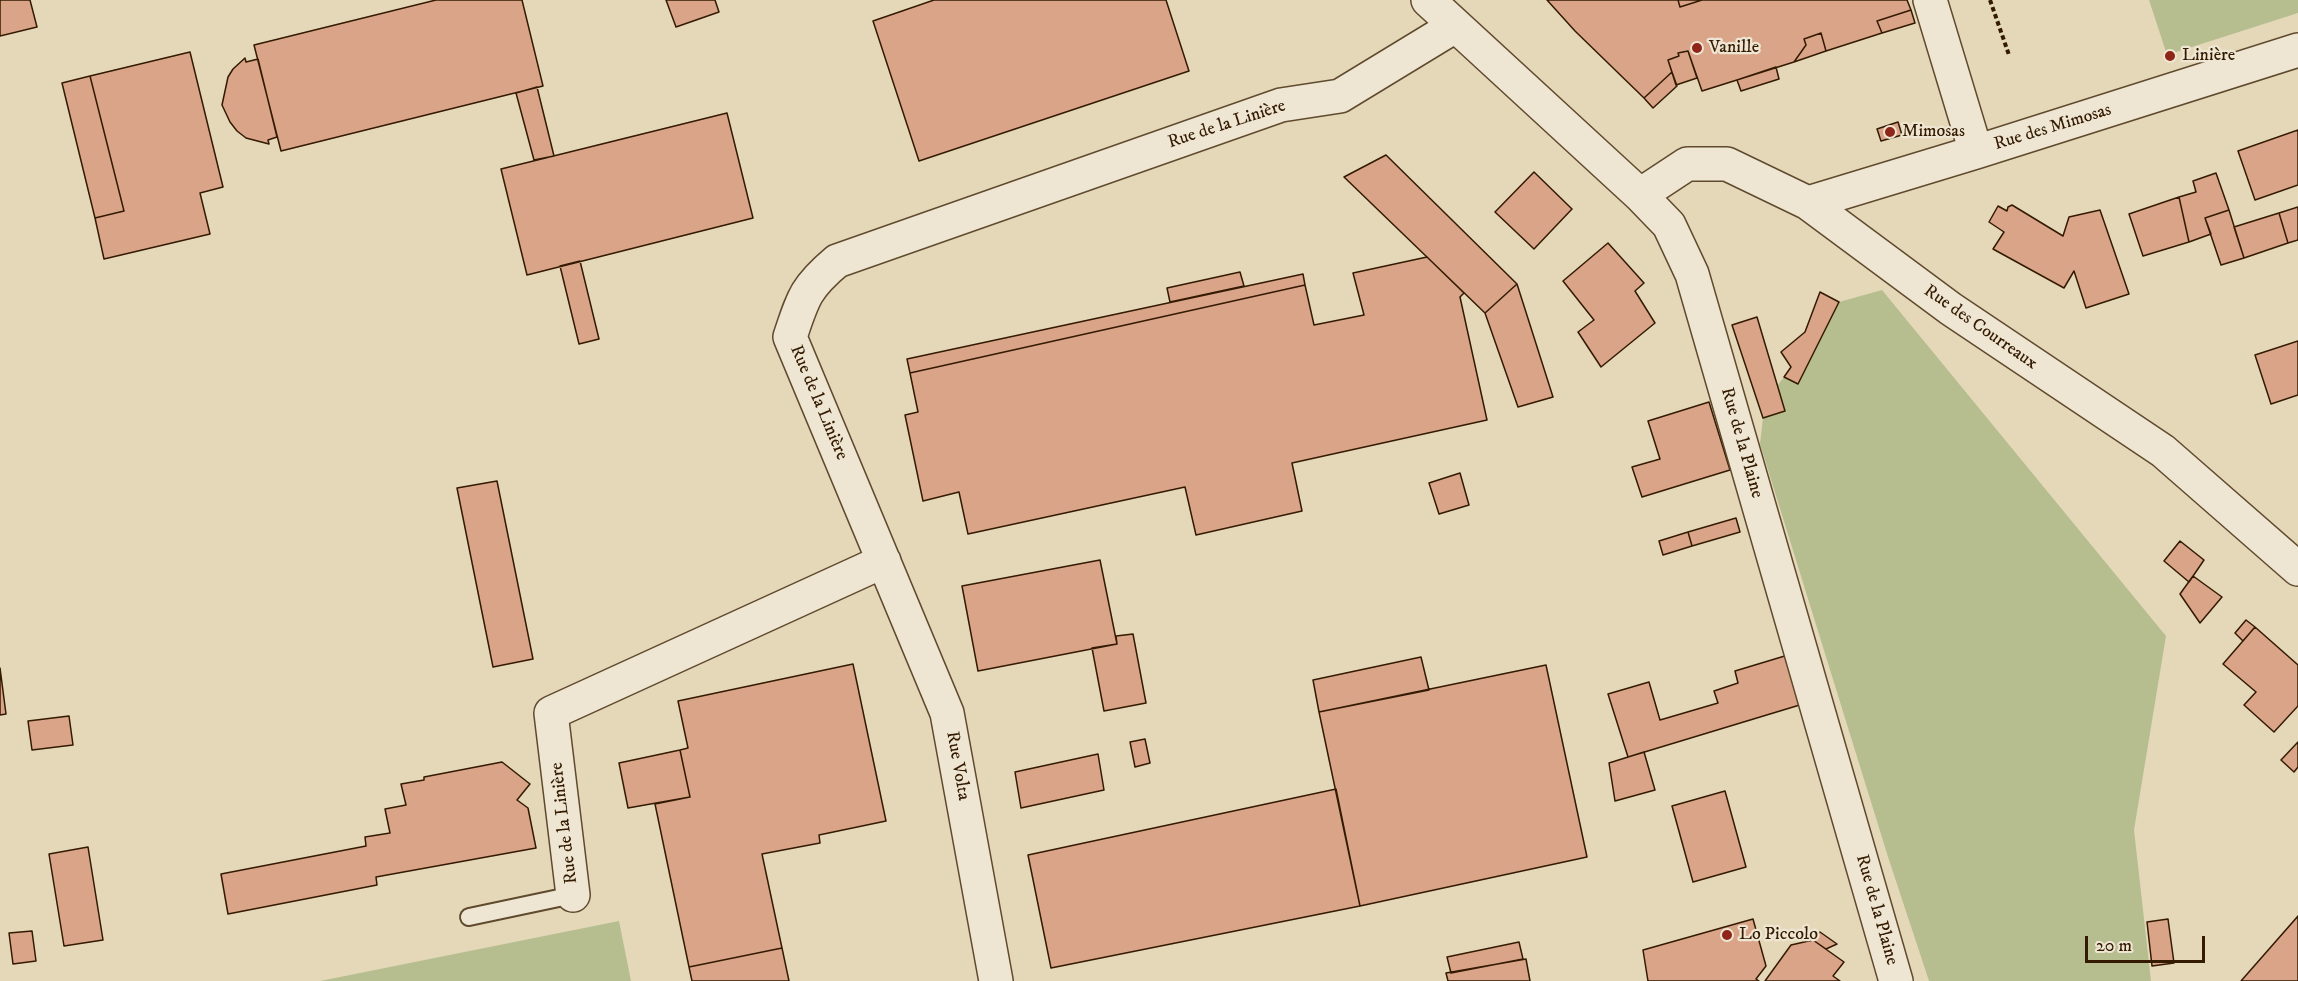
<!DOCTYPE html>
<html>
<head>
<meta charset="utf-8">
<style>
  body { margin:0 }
  #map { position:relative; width:2298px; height:981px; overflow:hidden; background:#e5d8b9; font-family:"IM FELL DW Pica",serif }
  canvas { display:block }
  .scale { position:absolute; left:2085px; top:936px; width:120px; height:27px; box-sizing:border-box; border:3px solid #331a00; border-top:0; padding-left:8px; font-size:18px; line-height:21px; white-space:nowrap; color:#331a00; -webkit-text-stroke:4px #eee6d2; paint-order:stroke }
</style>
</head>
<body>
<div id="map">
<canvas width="2298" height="981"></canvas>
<div class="scale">20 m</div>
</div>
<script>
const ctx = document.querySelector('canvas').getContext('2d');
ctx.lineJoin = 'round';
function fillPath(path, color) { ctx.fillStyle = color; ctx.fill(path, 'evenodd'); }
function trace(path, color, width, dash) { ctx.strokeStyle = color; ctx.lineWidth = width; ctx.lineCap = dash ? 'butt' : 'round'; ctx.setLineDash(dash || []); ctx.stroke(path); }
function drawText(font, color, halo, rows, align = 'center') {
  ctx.font = font + ' "IM FELL DW Pica",serif'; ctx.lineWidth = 4.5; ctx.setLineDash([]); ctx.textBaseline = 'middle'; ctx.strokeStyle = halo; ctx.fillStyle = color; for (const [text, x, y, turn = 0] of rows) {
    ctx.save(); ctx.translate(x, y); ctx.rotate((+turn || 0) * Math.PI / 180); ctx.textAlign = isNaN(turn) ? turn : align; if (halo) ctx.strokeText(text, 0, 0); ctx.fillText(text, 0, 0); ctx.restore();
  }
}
fillPath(new Path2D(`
  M2149,0h149v13l-131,42z
  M1882,290l284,346 -32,194 17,151h-222l-40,-121 -129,-416 3,-26 22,-8 -8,-24 7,-9 14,6 41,-81z
  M619,921l12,60h-311z`), '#b6be8f');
const building = new Path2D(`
  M0,0h30l7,27 -37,9z
  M436,0h86l21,86 -262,65 -27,-106z
  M666,0h49l4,12 -43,15z
  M934,0h232l23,71 -270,90 -46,-140z
  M1547,0h131l2,7 22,-7h205l4,10 -34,11 5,12 -56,18 -5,-18 -17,6 2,6 -12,17 -92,29 -14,-40 -10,2 1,3 -11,4 4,12 -28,26 -69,-67z
  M1678,0h24l-22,7z
  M1911,10l4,13 -33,10 -5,-12z
  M1821,33l5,18 -32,11 12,-17 -2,-6z
  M1688,51l9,27 -21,7 -8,-25 11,-4 -1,-3z
  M190,52l33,135 -23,6 10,41 -106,25 -9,-41 29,-7 -34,-135z
  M245,58l1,4 12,-3 19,78 -9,3 1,4 -23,-6 -9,-7 -7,-9 -8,-17 6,-28 5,-8z
  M1776,67l3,12 -38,12 -4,-11z
  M1672,72l5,14 -24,22 -9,-10z
  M90,76l34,135 -29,7 -33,-135z
  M537,87l17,69 -20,4 -18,-67z
  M727,113l26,105 -226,57 -26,-106z
  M1898,122l4,13 -21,6 -4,-12z
  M2298,130v55l-43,15 -17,-49z
  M1386,155l131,129 -32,29 -141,-136z
  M1534,172l38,37 -38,40 -39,-37z
  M2216,173l13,37 -24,8 6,16 -22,8 -10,-45 17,-5 -3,-11z
  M2179,197l10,45 -46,14 -14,-42z
  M2012,205l51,31 6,-19 31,-7 29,84 -43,14 -12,-37 -10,17 -71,-39 11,-17 -15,-10 9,-16 9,5 1,-4z
  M2298,207v33l-10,3 -9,-30z
  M2229,210l15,48 -23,7 -16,-47z
  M2279,213l9,30 -44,15 -10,-31z
  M1608,243l36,40 -9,8 20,32 -54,44 -23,-35 16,-12 -31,-39z
  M1427,257l37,36 -4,4 27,123 -195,43 10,48 -106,24 -11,-48 -217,47 -9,-42 -36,9 -18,-86 13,-3 -8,-39 395,-88 9,40 50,-10 -11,-42z
  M580,261l19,78 -20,5 -19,-78z
  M1240,272l4,14 -74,16 -3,-14z
  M1303,274l2,11 -395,88 -3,-14z
  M1517,284l36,113 -35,10 -33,-94z
  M1820,292l19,10 -41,82 -14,-7 7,-10 -10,-15 24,-20z
  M1757,317l28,94 -22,7 -31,-93z
  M2298,341v54l-27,9 -16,-49z
  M1709,402l21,68 -88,27 -10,-30 28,-8 -12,-38z
  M1460,473l9,32 -30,9 -10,-31z
  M497,481l36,178 -40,8 -36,-179z
  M1736,518l4,14 -48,14 -4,-14z
  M1688,532l4,14 -29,9 -4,-14z
  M2180,541l24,19 -15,22 -25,-21z
  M1100,560l17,84 -139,27 -16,-85z
  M2193,576l29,21 -22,26 -20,-29z
  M2246,620l9,7 -12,14 -8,-8z
  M2255,627l43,38v41l-24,26 -30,-27 12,-13 -33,-28z
  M1133,634l13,69 -42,8 -12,-63 25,-4 -1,-8z
  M1788,655l15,49 -175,53 -20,-63 41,-12 11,38 58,-17 -4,-12 24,-8 -3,-12z
  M1421,657l8,33 -110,22 -6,-32z
  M853,664l33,157 -67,14 1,8 -58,11 20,94 -93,19 -34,-163 35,-7 -10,-47 8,-2 -10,-47z
  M1546,665l41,192 -227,49 -41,-194z
  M0,668l6,46 -6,1z
  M69,716l4,29 -41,5 -4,-29z
  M1145,739l5,24 -15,4 -5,-25z
  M2298,742v25l-4,5 -13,-12z
  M680,750l10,47 -62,11 -9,-45z
  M1644,752l11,38 -40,11 -6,-38z
  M1098,754l6,36 -83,18 -6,-36z
  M502,762l28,22 -13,16 11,8 8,40 -160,29 1,8 -149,29 -7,-40 145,-28 -1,-9 25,-4 -5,-24 21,-4 -5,-21 23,-4v-3z
  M1336,789l24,117 -309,62 -23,-113z
  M1725,791l21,76 -53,15 -21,-76z
  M88,847l15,93 -39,6 -15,-92z
  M2298,916v65h-57z
  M1753,919l13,47 -10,13 3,2h-111l-5,-31z
  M2168,919l6,44 -22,3 -5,-44z
  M32,931l4,30 -23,3 -4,-31z
  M1820,932l17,12 -11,5 -13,-9z
  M1813,940l31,22 -11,14 7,5h-75l26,-36z
  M1519,942l4,17 -72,14 -4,-16z
  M782,948l7,33h-97l-3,-14z
  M1526,959l4,22h-82l-2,-8z`);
fillPath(building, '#d9a488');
trace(building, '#331a00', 1.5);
const lane = new Path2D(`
  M469,917l104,-22`);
const street = new Path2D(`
  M1428,0l212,195 29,30 23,49 204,707
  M1930,0l46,152
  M1640,195l47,-31h40l81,39 143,106 212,142 135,118
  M1808,203l168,-51 322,-102
  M573,895l-22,-182 333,-152
  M996,981l-49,-268 -157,-376c13,-39 15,-49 47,-76l444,-156 59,-9 115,-70`);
trace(lane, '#604a2e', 20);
trace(street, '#604a2e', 36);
trace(new Path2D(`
  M1990,0l19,55`), '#331a00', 4, [4.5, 3]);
trace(lane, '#eee6d2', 16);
trace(street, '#eee6d2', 33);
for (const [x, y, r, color] of [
  [1697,48,6,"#8f2418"],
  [2170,56,6,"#8f2418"],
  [1890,132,6,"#8f2418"],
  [1727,935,6,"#8f2418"]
]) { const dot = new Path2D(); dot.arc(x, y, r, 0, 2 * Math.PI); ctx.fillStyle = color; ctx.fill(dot); trace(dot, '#eee6d2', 2); }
drawText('18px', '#331a00', '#eee6d2', [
  ["Vanille",1709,48],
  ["Linière",2182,56],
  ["Mimosas",1902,132],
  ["Lo Piccolo",1739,935]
], 'left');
drawText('18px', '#331a00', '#eee6d2', [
  ["Rue de la Linière",1227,125,-18],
  ["Rue des Mimosas",2053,128,-17],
  ["Rue des Courreaux",1980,328,35],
  ["Rue de la Linière",818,403,67],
  ["Rue de la Plaine",1741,443,74],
  ["Rue Volta",957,766,80],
  ["Rue de la Linière",565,823,-97],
  ["Rue de la Plaine",1876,910,74]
]);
</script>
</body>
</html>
